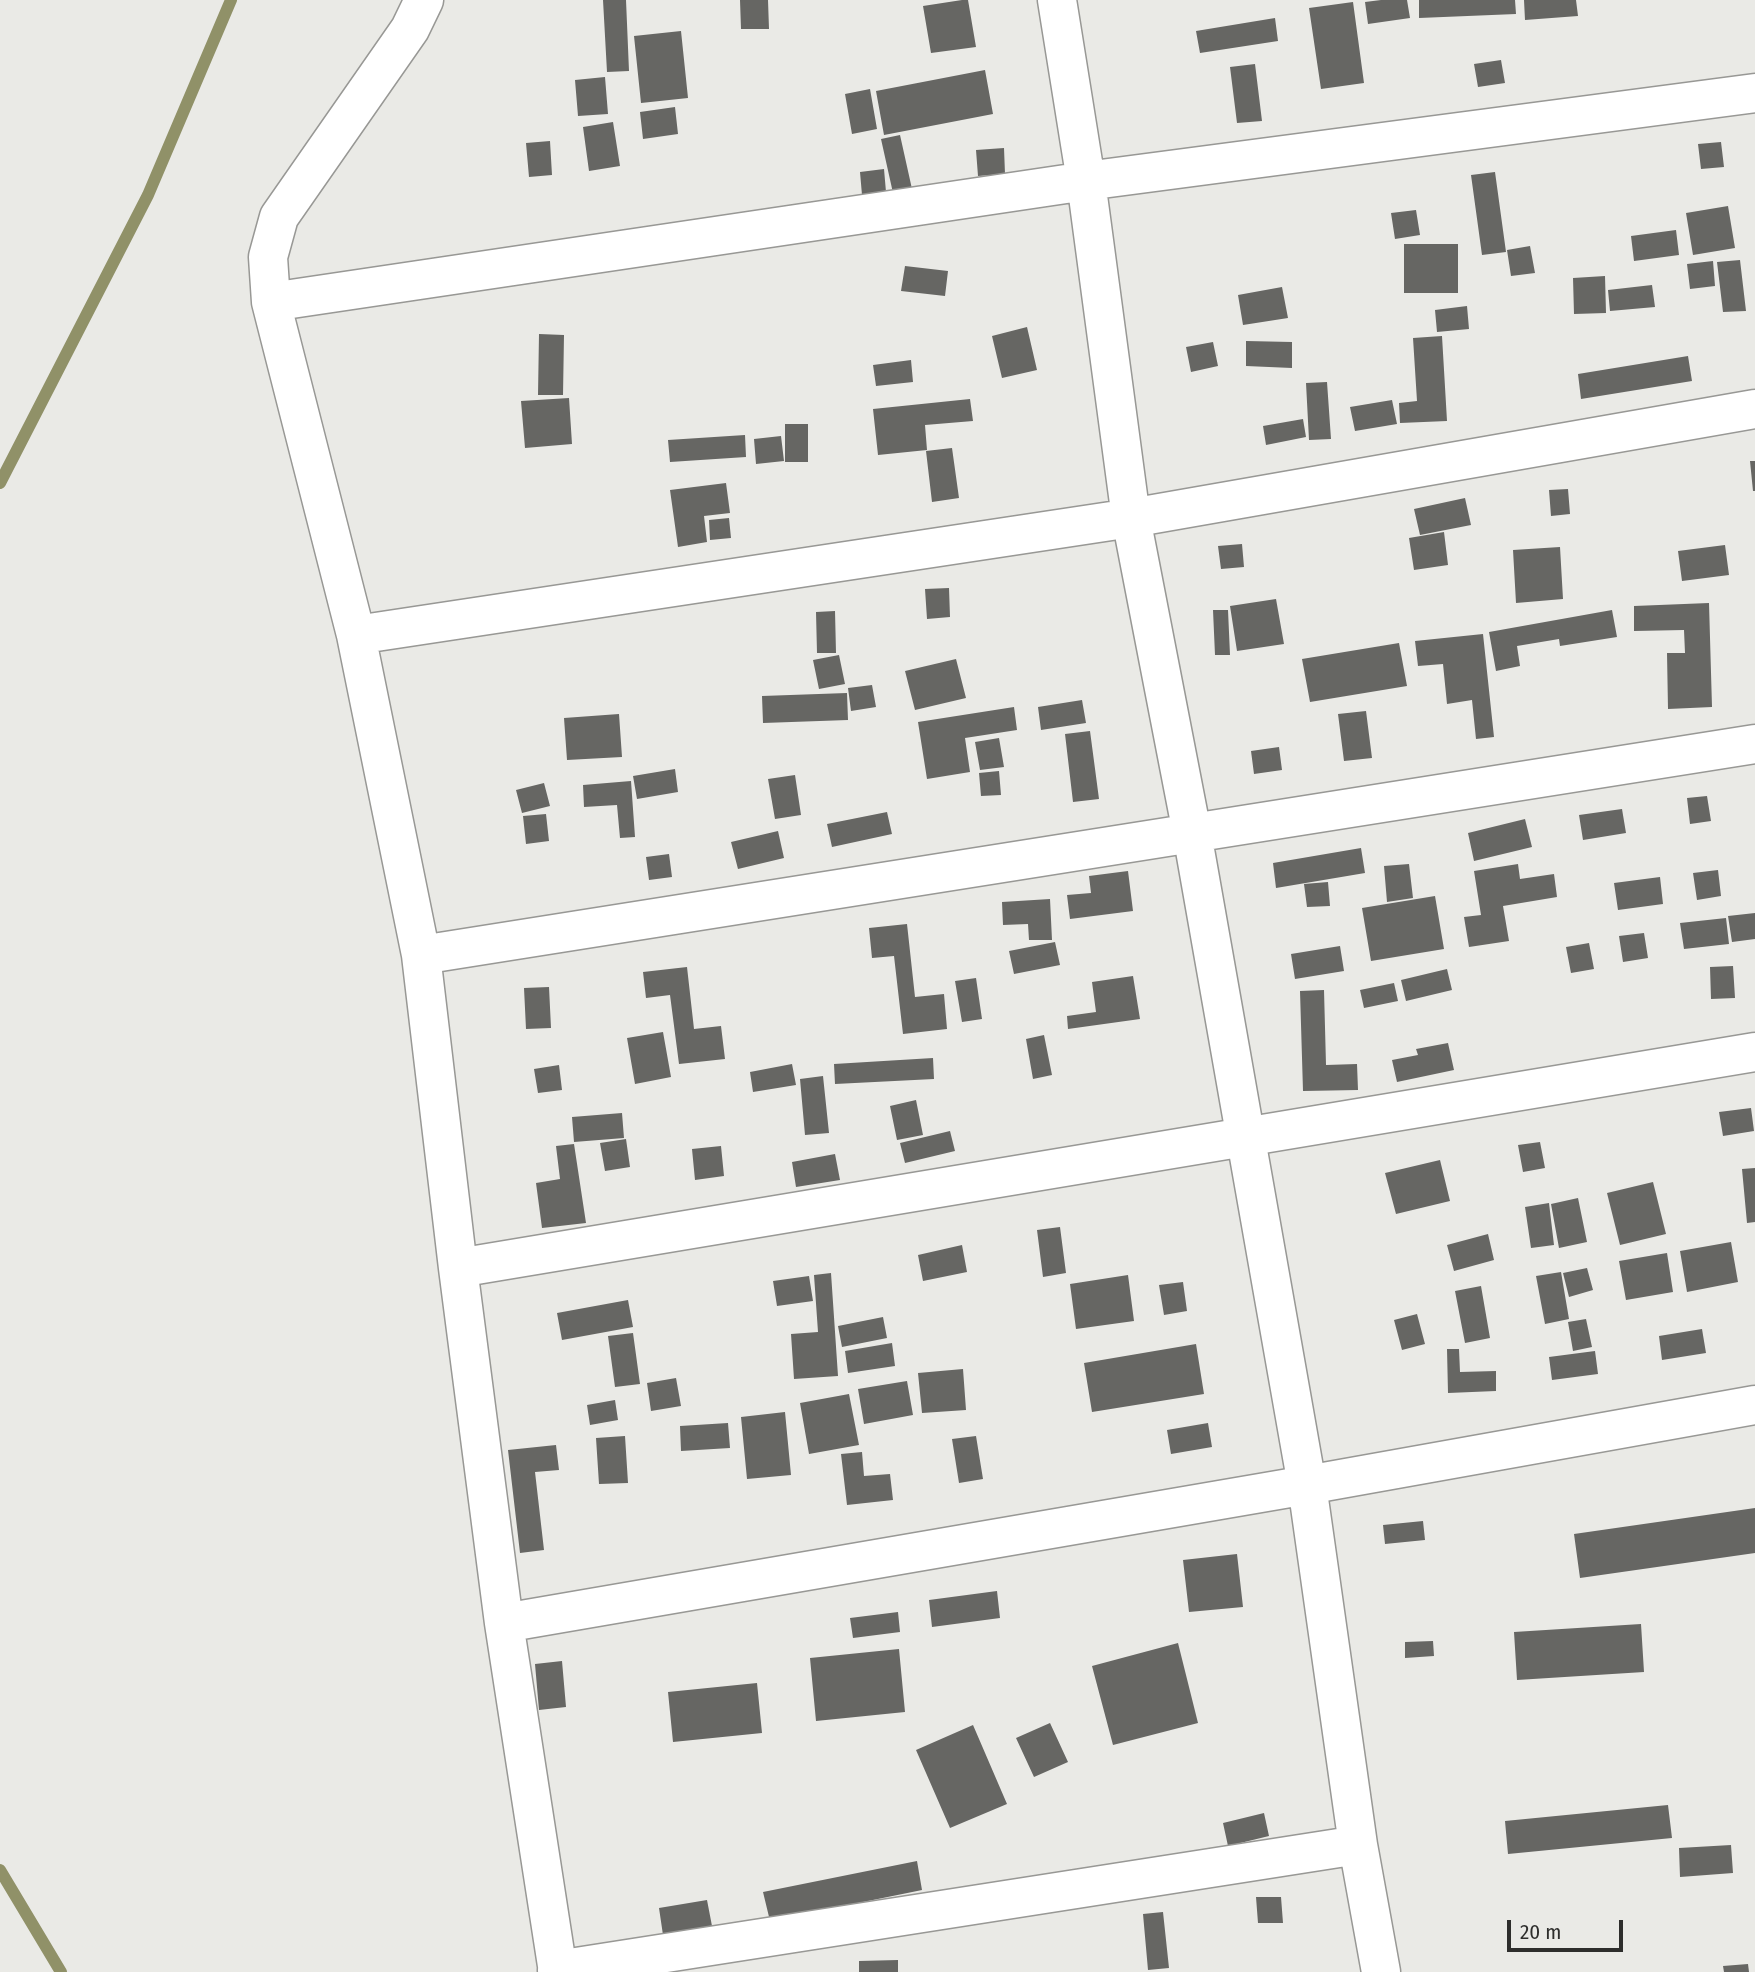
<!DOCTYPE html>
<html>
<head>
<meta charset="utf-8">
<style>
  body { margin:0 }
  #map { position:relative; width:1755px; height:1972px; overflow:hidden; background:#eaeae6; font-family:"Fira Sans Condensed",sans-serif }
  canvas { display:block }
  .scale { position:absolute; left:1507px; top:1920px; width:116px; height:32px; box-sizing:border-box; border:4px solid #2e2e2c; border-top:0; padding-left:9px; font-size:21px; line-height:24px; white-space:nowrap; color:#2e2e2c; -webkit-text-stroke:5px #eaeae6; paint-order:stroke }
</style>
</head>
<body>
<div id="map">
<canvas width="1755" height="1972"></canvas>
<div class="scale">20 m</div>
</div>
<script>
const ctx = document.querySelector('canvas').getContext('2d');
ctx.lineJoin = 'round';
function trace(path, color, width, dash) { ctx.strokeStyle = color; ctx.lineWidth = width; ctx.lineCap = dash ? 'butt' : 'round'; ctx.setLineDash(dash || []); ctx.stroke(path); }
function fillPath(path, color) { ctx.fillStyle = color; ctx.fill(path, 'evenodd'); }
trace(new Path2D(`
  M0,483l148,-288 83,-195
  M0,1870l61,102`), '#909168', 12);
fillPath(new Path2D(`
  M603,0h23l3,71 -22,1z
  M740,0h28l1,29h-28z
  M962,0h6l8,47 -45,6 -8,-47z
  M1381,0h26l3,18 -42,6 -3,-22z
  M1419,0h96l1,14 -97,4z
  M1524,0h52l2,16 -53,4z
  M1353,2l11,81 -43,6 -12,-81z
  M1275,18l3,23 -78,12 -4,-22z
  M681,31l7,67 -47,5 -7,-67z
  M1501,60l4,23 -27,4 -4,-23z
  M1255,64l7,57 -25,2 -7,-56z
  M985,70l8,44 -109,21 -8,-44z
  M605,77l3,37 -30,2 -3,-36z
  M870,89l7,40 -25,5 -7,-40z
  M675,107l3,27 -35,5 -3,-27z
  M613,122l7,44 -31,5 -6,-44z
  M900,135l12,54 -19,4 -12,-54z
  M550,141l2,34 -23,2 -3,-34z
  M1721,142l3,25 -23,2 -3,-25z
  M1004,148l1,26 -27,2 -2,-26z
  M884,169l2,23 -24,3 -2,-23z
  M1495,172l11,80 -24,3 -11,-80z
  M1728,206l7,42 -42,7 -7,-42z
  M1416,210l4,25 -25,4 -4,-26z
  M1676,230l3,25 -45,6 -3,-25z
  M1404,244h54v49h-54z
  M1530,246l5,27 -24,3 -4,-26z
  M1740,260l6,51 -23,1 -6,-50z
  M1713,261l2,25 -25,3 -3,-25z
  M905,266l43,5 -3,25 -44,-5z
  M1605,276l1,37 -32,1 -1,-36z
  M1652,285l3,22 -45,4 -2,-21z
  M1282,287l6,31 -45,7 -5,-30z
  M1467,306l2,23 -32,3 -2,-22z
  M1027,327l10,43 -35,8 -10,-42z
  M539,334l25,1 -1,60h-25z
  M1442,336l5,85 -47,2 -1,-20 18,-2 -4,-63z
  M1246,341l46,1v26l-46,-2z
  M1213,342l5,24 -27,6 -5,-25z
  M1688,356l4,25 -111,18 -3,-25z
  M911,360l2,22 -37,4 -3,-21z
  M1327,382l4,57 -22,1 -3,-57z
  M569,398l3,46 -47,4 -4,-47z
  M970,399l3,22 -48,4 2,25 -49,5 -5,-46z
  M1392,400l5,24 -42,7 -5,-24z
  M1303,419l3,18 -40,8 -3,-19z
  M785,424h23v38h-23z
  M745,435l1,22 -76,5 -2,-22z
  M781,436l3,25 -28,3 -2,-25z
  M952,448l7,50 -27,4 -6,-51z
  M1750,461h5v30h-2z
  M726,483l4,30 -26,3 3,26 -29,5 -8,-57z
  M1568,489l2,25 -19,2 -2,-26z
  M1465,498l6,27 -51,10 -6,-26z
  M729,518l2,20 -21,2 -1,-20z
  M1444,532l4,33 -34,5 -5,-32z
  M1242,544l2,23 -23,2 -3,-23z
  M1725,545l4,30 -47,6 -4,-30z
  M1560,547l3,52 -47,4 -3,-53z
  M949,588l1,29 -23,2 -2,-30z
  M1276,599l8,45 -47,7 -7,-45z
  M1709,603l3,104 -44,2 -1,-56h18l-1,-23 -50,1v-25z
  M1213,610h15l2,45h-15z
  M1612,610l5,27 -57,9 -1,-7 -42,7 3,20 -24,5 -7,-39z
  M835,611l1,42h-19l-1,-41z
  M1483,634l11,103 -18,2 -4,-39 -25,4 -4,-40 -25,2 -3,-25z
  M1399,643l8,43 -97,16 -8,-43z
  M839,655l6,29 -26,5 -6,-29z
  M956,659l10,39 -51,12 -10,-39z
  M872,685l4,22 -25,4 -3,-23z
  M847,693l1,27 -85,3 -1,-27z
  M1082,700l4,23 -45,7 -3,-23z
  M1014,707l3,23 -52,8 5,34 -43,7 -9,-57z
  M1366,711l6,47 -28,3 -6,-47z
  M619,714l3,43 -55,3 -3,-42z
  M1090,731l9,68 -26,3 -8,-68z
  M999,738l5,29 -24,3 -5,-28z
  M1279,747l3,23 -28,4 -3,-23z
  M675,769l3,23 -41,7 -4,-23z
  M999,771l2,24 -20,1 -2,-23z
  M795,775l6,40 -26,4 -7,-40z
  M631,781l4,56 -15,1 -3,-33 -33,2 -1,-22z
  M544,783l6,23 -28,7 -6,-23z
  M1707,796l4,25 -21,3 -3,-26z
  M1622,809l4,24 -43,7 -4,-25z
  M887,812l5,22 -60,13 -5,-23z
  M546,814l3,27 -23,3 -3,-28z
  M1525,819l7,28 -58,14 -6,-28z
  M778,831l6,27 -46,11 -7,-27z
  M1361,848l4,25 -89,15 -3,-25z
  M669,854l3,23 -23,3 -3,-23z
  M1409,864l4,34 -26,4 -3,-36z
  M1518,864l2,15 34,-5 3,23 -54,9 6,35 -40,6 -5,-30 17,-2 -7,-44z
  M1718,870l3,26 -24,4 -4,-27z
  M1128,871l5,40 -63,8 -3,-24 24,-2 -2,-17z
  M1660,877l3,27 -45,6 -4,-27z
  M1328,882l2,24 -23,1 -3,-23z
  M1435,896l9,53 -73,12 -9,-53z
  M1050,899l2,41h-23l-1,-16 -25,1 -1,-23z
  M1755,913v26l-23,3 -4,-26z
  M1726,918l3,26 -45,5 -4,-26z
  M907,924l8,73 29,-3 3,35 -44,5 -9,-78 -22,2 -3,-30z
  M1644,933l4,25 -25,4 -4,-26z
  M1055,942l5,23 -46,9 -5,-23z
  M1589,943l5,26 -23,4 -5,-26z
  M1340,946l4,25 -49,8 -4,-25z
  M1733,966l2,32 -24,1 -1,-32z
  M687,967l7,62 27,-3 4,33 -46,5 -9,-69 -24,3 -3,-26z
  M1447,969l5,21 -46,11 -5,-21z
  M1133,976l7,43 -72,10 -1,-13 29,-4 -4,-30z
  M976,978l6,41 -20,3 -7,-41z
  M1394,983l4,18 -34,7 -4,-18z
  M549,987l2,41 -25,1 -2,-41z
  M1324,990l2,75 31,-1 1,26 -55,1 -3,-100z
  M663,1032l8,45 -36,7 -8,-46z
  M1044,1035l8,40 -19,4 -7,-40z
  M1448,1043l6,27 -57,12 -5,-22 26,-5 -2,-6z
  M933,1058l1,21 -99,5 -1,-20z
  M792,1064l4,21 -43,7 -3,-20z
  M559,1065l3,25 -24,3 -4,-24z
  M823,1076l6,57 -24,2 -5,-56z
  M916,1100l7,35 -26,5 -7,-34z
  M1751,1108l3,23 -31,5 -4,-24z
  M622,1113l2,25 -50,4 -2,-25z
  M950,1131l5,20 -50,12 -5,-20z
  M626,1139l4,28 -25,4 -5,-28z
  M1540,1142l5,26 -22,4 -5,-27z
  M574,1144l12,79 -44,5 -6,-45 24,-4 -4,-33z
  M721,1146l3,30 -29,4 -3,-31z
  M835,1154l5,26 -44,7 -4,-25z
  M1440,1160l10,41 -54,13 -11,-41z
  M1755,1168v54l-8,1 -5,-54z
  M1653,1182l13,52 -46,11 -13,-52z
  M1578,1198l9,44 -28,6 -8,-44z
  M1549,1203l5,42 -23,3 -6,-41z
  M1060,1227l6,46 -23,4 -6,-47z
  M1488,1234l6,26 -40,11 -7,-26z
  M1731,1242l7,40 -51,10 -7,-41z
  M962,1245l5,27 -44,9 -5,-26z
  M1667,1253l6,39 -47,8 -7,-39z
  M1587,1268l6,22 -24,7 -6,-24z
  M1561,1272l8,47 -24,5 -9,-48z
  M831,1273l7,103 -44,3 -3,-45 27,-2 -4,-57z
  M1128,1275l6,46 -58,8 -6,-45z
  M809,1276l4,25 -36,5 -4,-25z
  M1183,1282l4,29 -23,4 -5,-30z
  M1481,1286l9,52 -25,5 -10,-52z
  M628,1300l5,27 -71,13 -5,-27z
  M1417,1314l8,30 -23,6 -8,-30z
  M883,1317l4,21 -45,9 -4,-21z
  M1586,1319l6,28 -19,4 -5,-29z
  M1702,1329l4,24 -44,7 -3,-24z
  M633,1333l7,51 -25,3 -7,-51z
  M892,1343l3,23 -47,7 -3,-22z
  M1196,1344l8,50 -112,18 -8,-49z
  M1447,1349h12l1,23 36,-1v20l-48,2z
  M1595,1351l3,23 -46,6 -3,-23z
  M963,1369l3,41 -44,3 -4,-40z
  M676,1378l5,28 -30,5 -4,-28z
  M907,1381l6,34 -49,9 -6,-35z
  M849,1394l10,51 -50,9 -9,-51z
  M615,1400l3,20 -28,5 -3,-20z
  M785,1412l6,63 -44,4 -6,-62z
  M728,1423l2,25 -49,3 -1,-25z
  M1208,1423l4,24 -41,7 -4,-24z
  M625,1436l3,47 -29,1 -3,-46z
  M976,1436l7,43 -24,4 -7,-44z
  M556,1445l3,25 -24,2 9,78 -24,3 -12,-103z
  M862,1452l2,24 26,-2 3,26 -46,5 -6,-51z
  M1755,1508v45l-175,25 -6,-44z
  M1423,1521l2,19 -40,4 -2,-19z
  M1237,1554l6,53 -54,5 -6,-52z
  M997,1591l3,27 -68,9 -3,-27z
  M898,1612l2,20 -47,6 -3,-20z
  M1641,1624l3,48 -127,8 -3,-48z
  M1433,1641l1,15 -29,2v-16z
  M1178,1643l20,80 -85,22 -21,-79z
  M899,1649l6,63 -89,9 -6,-63z
  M562,1661l4,46 -27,3 -4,-46z
  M757,1683l5,50 -89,9 -5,-50z
  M1050,1723l18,39 -34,15 -18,-39z
  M973,1725l34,79 -57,24 -34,-78z
  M1668,1805l4,33 -164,16 -3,-33z
  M1264,1813l5,23 -41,10 -5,-23z
  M1731,1845l2,28 -53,4 -1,-29z
  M917,1861l5,29 -152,31 -7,-29z
  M1256,1897h25l2,26h-25z
  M707,1900l5,26 -49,9 -4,-27z
  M1163,1912l6,56 -21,2 -5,-56z
  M898,1960v12h-39v-11z
  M1748,1964l1,8h-25l-1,-6z`), '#666663');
const street = new Path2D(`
  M424,0l-14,29 -131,188 -11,40 3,45 85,333 65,320 37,313 46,355 54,349
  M1057,0l29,181 45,337 61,315 115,652 51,360 23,127
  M271,302l815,-121 669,-88
  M356,635l775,-117 624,-109
  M421,955l1334,-211
  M458,1268l1297,-216
  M504,1623l803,-138 448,-80
  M557,1970l801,-125`);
trace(street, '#989895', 41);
trace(street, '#fff', 38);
</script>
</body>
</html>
